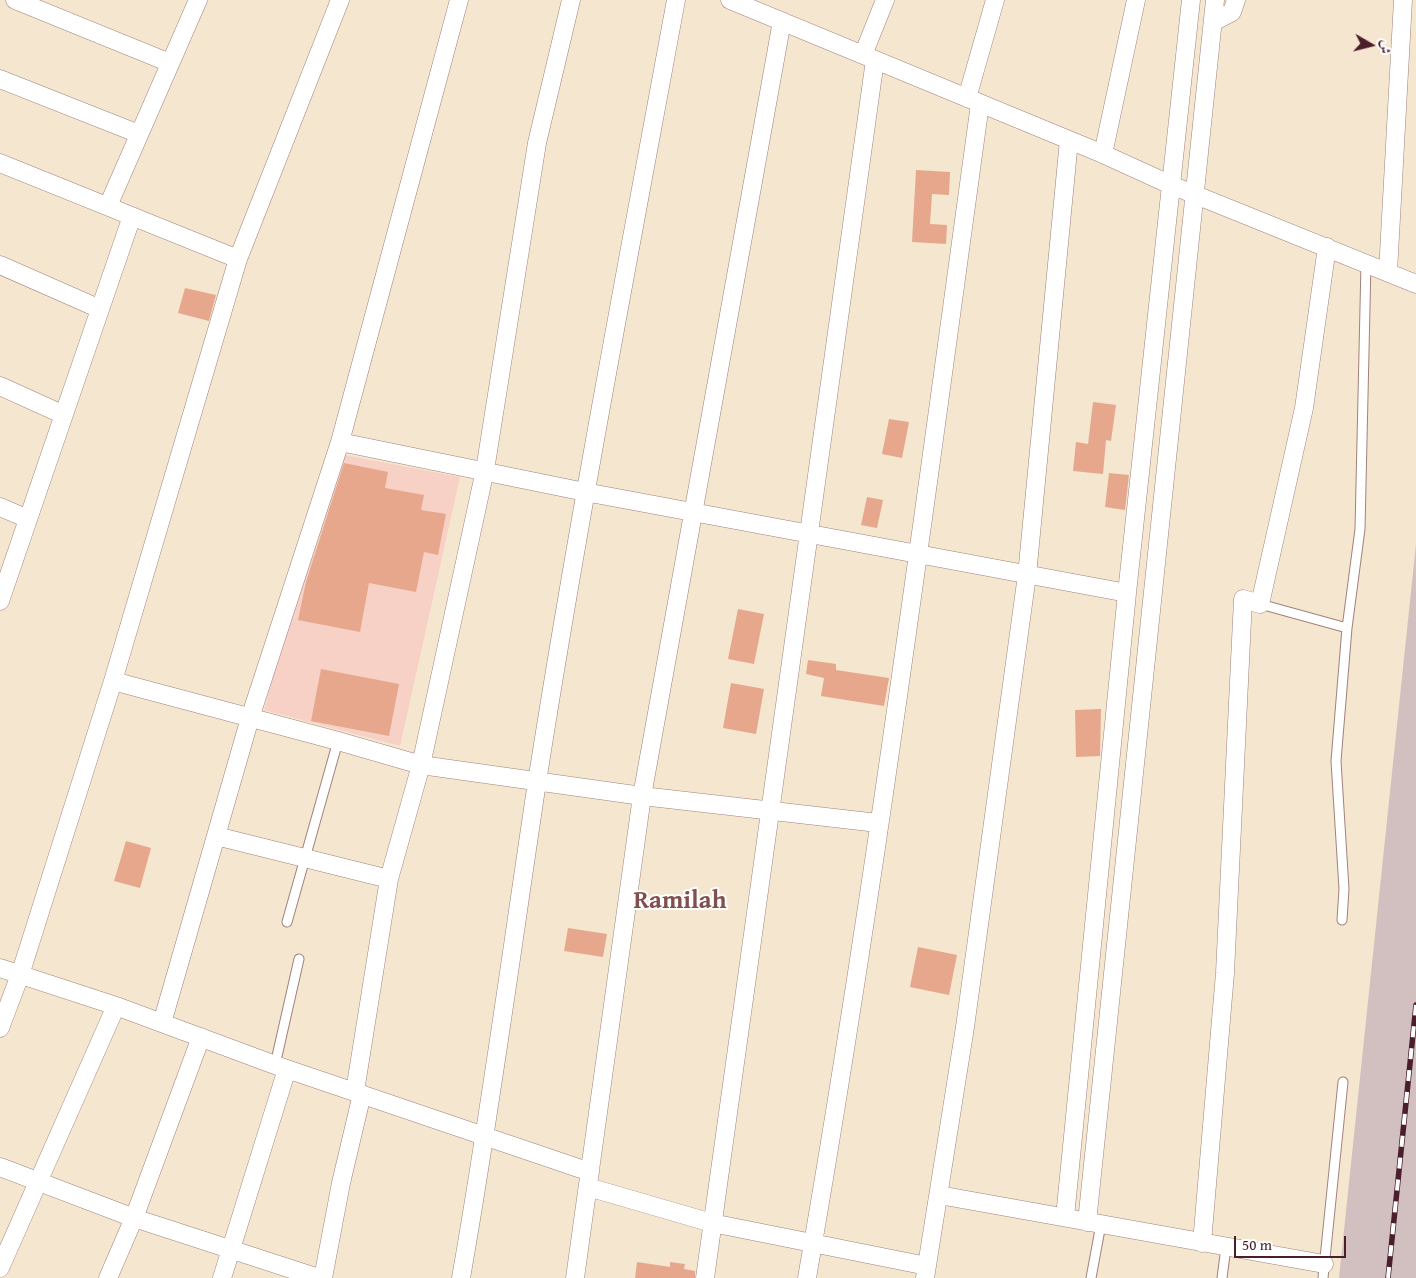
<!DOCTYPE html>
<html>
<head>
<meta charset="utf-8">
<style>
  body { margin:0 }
  #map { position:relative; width:1416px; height:1278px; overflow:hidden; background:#f5e6cf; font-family:"Gentium Book Plus",Amiri,serif }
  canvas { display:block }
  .north { position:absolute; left:1346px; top:20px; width:50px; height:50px; -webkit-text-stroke:4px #fff; paint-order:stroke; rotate:98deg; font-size:14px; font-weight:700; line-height:20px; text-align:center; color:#4a1f2b }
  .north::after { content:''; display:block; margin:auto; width:18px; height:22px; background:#4a1f2b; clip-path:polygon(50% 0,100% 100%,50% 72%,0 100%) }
  .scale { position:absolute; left:1234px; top:1236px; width:112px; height:22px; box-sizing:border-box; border:2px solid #4a1f2b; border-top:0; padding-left:6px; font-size:15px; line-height:18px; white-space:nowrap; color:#4a1f2b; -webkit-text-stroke:4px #fff; paint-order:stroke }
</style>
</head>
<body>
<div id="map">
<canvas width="1416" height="1278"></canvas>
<div class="north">ش</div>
<div class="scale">50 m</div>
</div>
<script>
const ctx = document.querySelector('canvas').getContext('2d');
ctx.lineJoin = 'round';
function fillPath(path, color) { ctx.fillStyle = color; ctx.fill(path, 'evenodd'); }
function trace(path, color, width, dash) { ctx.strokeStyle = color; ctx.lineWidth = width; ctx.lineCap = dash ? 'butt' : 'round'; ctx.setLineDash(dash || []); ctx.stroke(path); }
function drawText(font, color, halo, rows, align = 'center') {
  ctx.font = font + ' "Gentium Book Plus",serif'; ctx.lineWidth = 4; ctx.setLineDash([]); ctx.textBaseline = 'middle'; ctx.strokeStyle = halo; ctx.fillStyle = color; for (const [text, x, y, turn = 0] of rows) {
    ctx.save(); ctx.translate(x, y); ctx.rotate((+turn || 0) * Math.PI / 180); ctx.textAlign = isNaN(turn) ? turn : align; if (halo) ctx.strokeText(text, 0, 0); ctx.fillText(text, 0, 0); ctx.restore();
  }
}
fillPath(new Path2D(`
  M334,453l126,24 -60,269 -136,-36z`), '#f7d1c6');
fillPath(new Path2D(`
  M1416,544v734h-77z`), '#d2bfbf');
fillPath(new Path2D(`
  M916,170l34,2 -1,23 -17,-1 -2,30 17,1 -1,19 -34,-2z
  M185,288l31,7 -7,26 -31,-8z
  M1093,402l23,3 -5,36 -5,-1 -3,34 -30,-3 3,-29 12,2z
  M889,419l20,3 -7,36 -20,-4z
  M344,463l44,9 -3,16 39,7 -3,15 25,4 -8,41 -14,-3 -8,40 -47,-9 -9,49 -62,-12 8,-38z
  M1109,473l20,2 -4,35 -20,-3z
  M867,497l16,3 -6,28 -16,-3z
  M738,609l26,5 -10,50 -26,-5z
  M808,660l28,4v6l53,8 -5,28 -63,-10 3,-18 -18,-4z
  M321,669l78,15 -10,52 -78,-15z
  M731,683l33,6 -8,45 -33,-6z
  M1101,709l-1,47 -24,1 -1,-47z
  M126,841l25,7 -11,40 -26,-7z
  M568,928l39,6 -4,23 -39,-6z
  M918,947l39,8 -8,40 -39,-8z
  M637,1262l33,5v-5l15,2 -1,5 11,2v7h-60z`), '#e6a78c');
const lane = new Path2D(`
  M1260,604l87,24
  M1342,920l2,-31 -8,-128 11,-133 13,-99 6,-266
  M287,922l51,-181
  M275,1065l24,-106
  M1091,1278l10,-54
  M1222,1278l4,-31
  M1323,1278l20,-196`);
const street = new Path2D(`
  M15,0l155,63
  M730,0l373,154 68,31 245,99
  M1213,22l19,-10 4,-12
  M863,55l22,-55
  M0,79l139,55
  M967,98l28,-98
  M1103,154l33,-154
  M0,163l238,96
  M108,206l90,-206
  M0,265l100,44
  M1388,272l15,-272
  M0,386l64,29
  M340,442l245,50 542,101
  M0,507l28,12
  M0,601l132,-385
  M113,681l225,60 83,24 221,31 236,27
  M216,836l173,43
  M0,968l116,38 159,59 315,107
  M162,1023l88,-305 90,-276 119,-442
  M0,1028l20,-53 93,-294 125,-422 102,-259
  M355,1091l34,-212 32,-114 64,-295 52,-327 34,-143
  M0,1167l134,51 185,60
  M588,1187l124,36 215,43
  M939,1195l385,69
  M1065,1217l62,-624 64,-593
  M1087,1222l128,-1222
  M1202,1243l23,-270 18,-374 17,5 44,-196 23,-161
  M0,1268l116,-262
  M108,1278l26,-60 67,-181
  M222,1278l65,-209
  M323,1278l18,-95 21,-89
  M461,1278c29,-165 51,-330 76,-496 41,-261 91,-522 139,-782
  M575,1278l67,-482 140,-775
  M705,1278l170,-1218
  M807,1278c68,-390 119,-783 173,-1174
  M925,1278l40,-251 62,-452 42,-435`);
trace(lane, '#a0827d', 11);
trace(street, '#a0827d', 19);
trace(lane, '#fff', 9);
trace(street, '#fff', 18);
const rail = new Path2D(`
  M1388,1278l28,-273`);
trace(rail, '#4a1f2b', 5.5);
trace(rail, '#fff', 4, [11]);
drawText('bold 25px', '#814f4d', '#fff', [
  ["Ramilah",680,902]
]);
</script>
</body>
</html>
